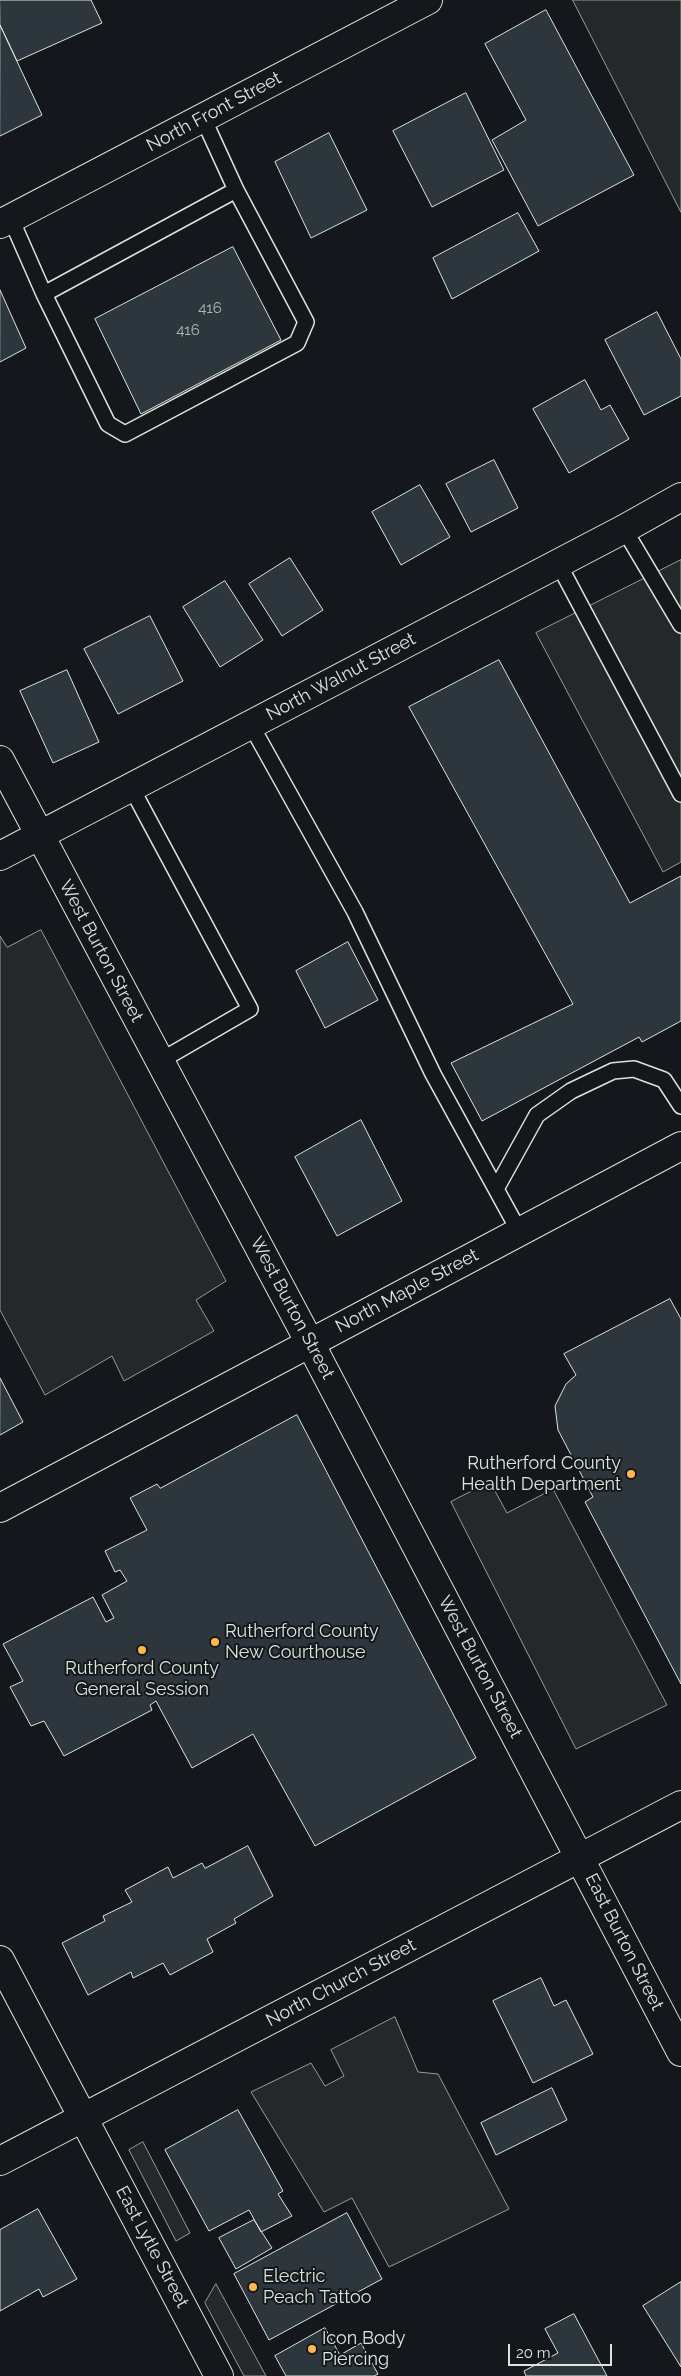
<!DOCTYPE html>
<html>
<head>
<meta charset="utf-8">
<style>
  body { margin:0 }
  #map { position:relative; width:681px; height:2376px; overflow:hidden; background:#14181c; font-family:Raleway,sans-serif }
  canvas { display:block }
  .scale { position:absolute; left:508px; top:2344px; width:104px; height:22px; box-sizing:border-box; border:2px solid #d8e6dc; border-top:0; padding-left:6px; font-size:15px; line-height:18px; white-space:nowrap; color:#d8e6dc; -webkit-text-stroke:4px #14181c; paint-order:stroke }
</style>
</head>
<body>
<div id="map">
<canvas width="681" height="2376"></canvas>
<div class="scale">20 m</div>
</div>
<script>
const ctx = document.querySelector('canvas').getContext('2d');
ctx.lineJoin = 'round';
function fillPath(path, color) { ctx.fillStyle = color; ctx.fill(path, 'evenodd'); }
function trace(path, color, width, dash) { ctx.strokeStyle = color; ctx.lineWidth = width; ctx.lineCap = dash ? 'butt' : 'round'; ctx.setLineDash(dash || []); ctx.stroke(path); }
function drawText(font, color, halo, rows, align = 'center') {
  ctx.font = font + ' Raleway,sans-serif'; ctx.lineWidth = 4; ctx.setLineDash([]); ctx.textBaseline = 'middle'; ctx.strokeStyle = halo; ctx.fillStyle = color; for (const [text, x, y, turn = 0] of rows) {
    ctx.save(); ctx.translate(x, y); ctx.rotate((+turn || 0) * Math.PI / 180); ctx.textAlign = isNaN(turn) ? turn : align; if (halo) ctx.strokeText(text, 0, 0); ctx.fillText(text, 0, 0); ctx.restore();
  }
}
const parking = new Path2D(`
  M573,0h108v212z
  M681,560v302l-18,10 -127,-239z
  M41,930l185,351 -30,19 18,31 -90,50 -12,-25 -67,39 -45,-85v-374l7,11z
  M490,1482l17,31 46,-24 114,216 -91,44 -125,-247z
  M395,2017l23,55 20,2 71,135 -120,58 -37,-69 -28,14 -73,-120 60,-29 14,23 19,-10 -13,-26z
  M143,2142l47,91 -14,8 -47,-91z
  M216,2284l50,92h-22l-39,-73z`);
fillPath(parking, '#24282b');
trace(parking, '#939e99', 1);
const building = new Path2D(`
  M0,0h91l11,23 -85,38 -17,-36z
  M546,10l88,165 -96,51 -46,-86 34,-20 -41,-76z
  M0,25l42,90 -42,21z
  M466,93l38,77 -72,37 -39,-76z
  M329,133l38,77 -56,28 -36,-76z
  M518,213l21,38 -87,48 -19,-41z
  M233,247l48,93 -140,74 -46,-95z
  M0,290l26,58 -26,14z
  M657,312l24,47v37l-37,19 -39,-75z
  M585,380l16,30 9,-5 19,34 -60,34 -36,-64z
  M494,460l24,48 -47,24 -25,-48z
  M420,485l30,52 -49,28 -29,-53z
  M290,558l33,52 -41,26 -33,-52z
  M225,581l38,59 -43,27 -37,-60z
  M150,616l33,65 -65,33 -34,-65z
  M499,660l131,243 51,-27v145l-39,21 -3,-5 -157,84 -31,-58 122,-59 -164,-297z
  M67,670l32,72 -46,21 -33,-72z
  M348,942l30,58 -53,28 -29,-57z
  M361,1120l41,81 -65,35 -42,-79z
  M670,1299l11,20v365l-96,-182 8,-5 -35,-67 -3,-24 11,-22 10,-9 -12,-21z
  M0,1378l23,44 -23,13z
  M297,1415l179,343 -161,88 -62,-112 -61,34 -36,-67 -6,4 2,5 -88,46 -20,-35 -13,5 -21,-39 13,-6 -20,-37 90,-47 13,25 8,-4 -12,-23 25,-14 -7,-11 -5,2 -10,-21 42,-21 -17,-32 27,-14 3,4z
  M248,1846l25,50 -39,23 2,4 -29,16 6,13 -43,23 -7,-12 -30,15 -2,-6 -43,23 -26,-52 43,-22 -2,-5 29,-14 -7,-12 43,-23 5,11 29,-15 3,5z
  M541,1978l13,28 12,-6 27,54 -60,29 -40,-82z
  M552,2088l15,32 -71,35 -15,-32z
  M238,2110l45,81 -5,3 14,22 -31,16 -12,-22 -40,21 -44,-81z
  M38,2209l39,70 -34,18 -4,-8 -39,22v-81z
  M347,2213l35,66 -113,61 -35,-66z
  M254,2220l18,28 -36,21 -17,-31z
  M681,2282v85l-38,-61z
  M574,2314l33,62h-81l-2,-5 34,-18 -13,-24z
  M325,2328l15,27 21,-12 17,31 -4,2h-88l-11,-20z`);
fillPath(building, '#2c363c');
trace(building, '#d8e6dc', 1);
const lane = new Path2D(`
  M203,118l33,72 70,132 -9,21 -172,91 -17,-10 -64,-130 192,-104
  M11,219l33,75
  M624,529l57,96
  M558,563l123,231
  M251,725l104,187 78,162 86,157
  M131,787l119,222 -90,52
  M496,1189l41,-74 34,-24 42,-20 21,-2 30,11 17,26`);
const street = new Path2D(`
  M0,224l428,-224
  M0,760l310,583 371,709
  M0,856l624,-327 57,-32
  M0,1508l681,-362
  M0,1960l219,416
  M0,2161l681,-356`);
trace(lane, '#d8e6dc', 18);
trace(street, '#d8e6dc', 30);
trace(lane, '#14181c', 15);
trace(street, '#14181c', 28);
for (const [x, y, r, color] of [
  [631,1474,5,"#ffb74d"],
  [215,1642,5,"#ffb74d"],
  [142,1650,5,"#ffb74d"],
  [253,2287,5,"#ffb74d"],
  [312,2349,5,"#ffb74d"]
]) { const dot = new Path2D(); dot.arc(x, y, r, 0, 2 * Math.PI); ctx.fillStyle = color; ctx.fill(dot); trace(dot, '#14181c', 2); }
drawText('15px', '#adbab4', null, [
  ["416",210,308],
  ["416",188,330]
]);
drawText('18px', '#d8e6dc', '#14181c', [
  ["North Front Street",214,112,-28],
  ["North Walnut Street",341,677,-28],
  ["West Burton Street",101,951,62],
  ["North Maple Street",407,1291,-28],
  ["West Burton Street",292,1308,62],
  ["West Burton Street",480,1667,62],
  ["East Burton Street",624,1942,63],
  ["North Church Street",341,1983,-28],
  ["East Lytle Street",152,2247,62]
]);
drawText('18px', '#d8e6dc', '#14181c', [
  ["Rutherford County",621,1464,"right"],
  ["Health Department",621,1485,"right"],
  ["Rutherford County",225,1632],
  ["New Courthouse",225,1653],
  ["Rutherford County",142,1669,"center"],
  ["General Session",142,1690,"center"],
  ["Electric",263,2277],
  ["Peach Tattoo",263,2298],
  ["Icon Body",322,2339],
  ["Piercing",322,2360]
], 'left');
</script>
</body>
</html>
